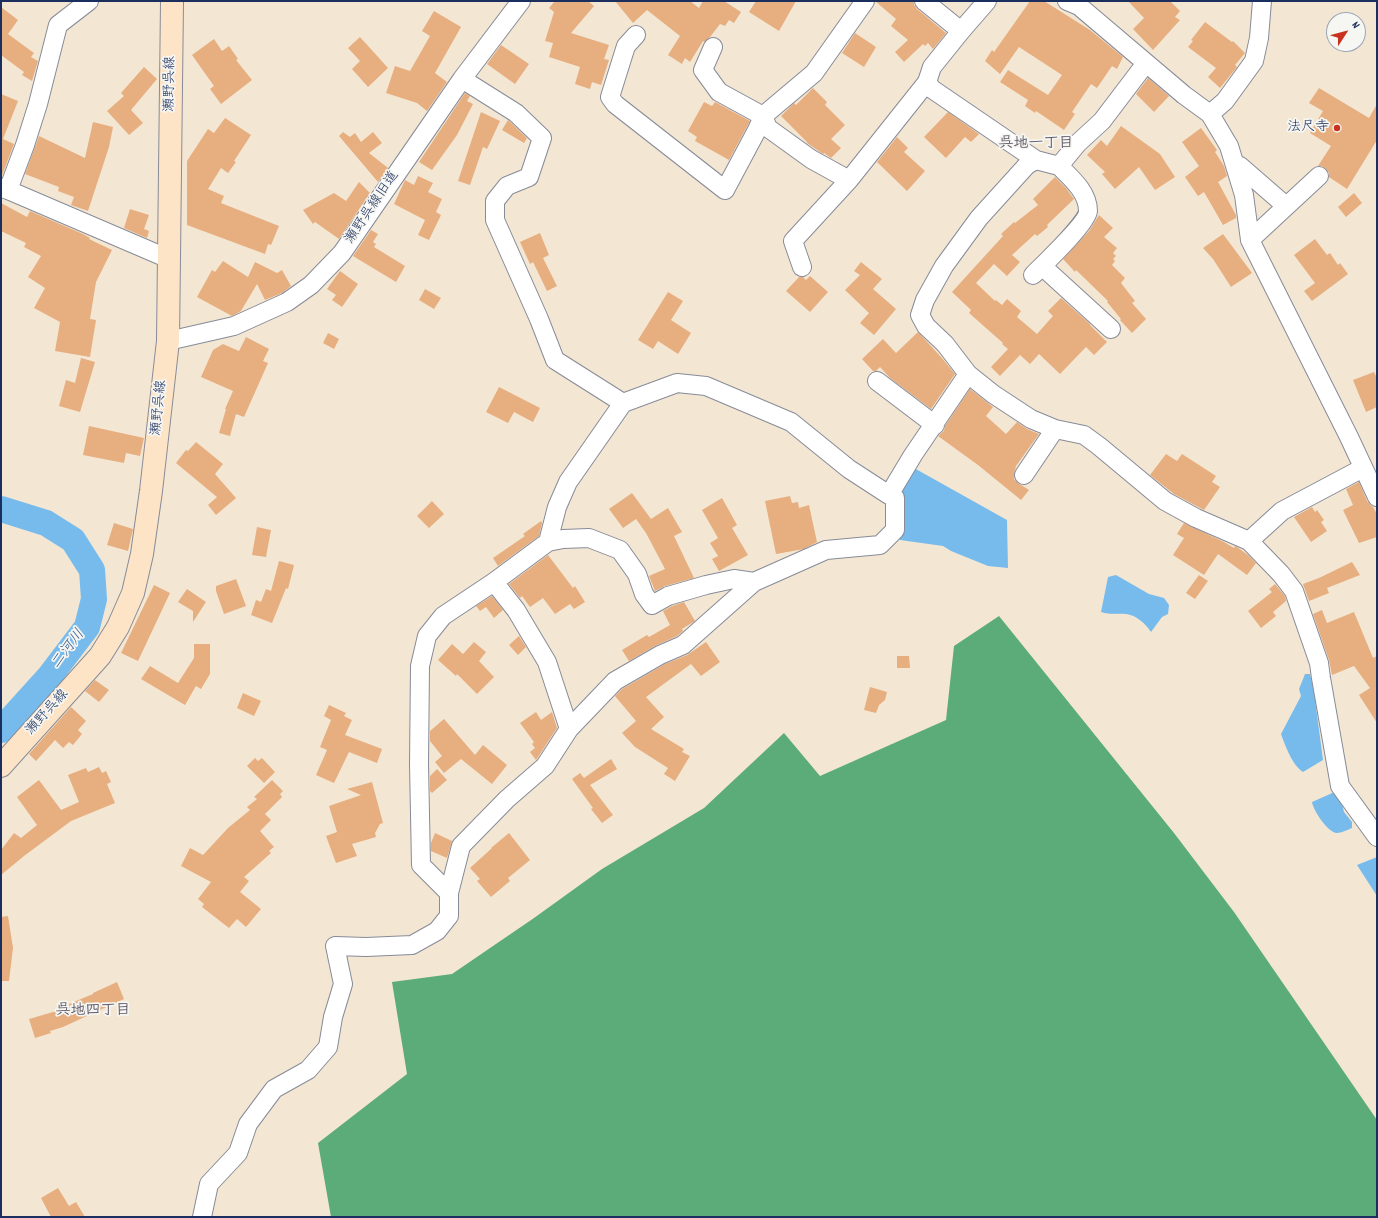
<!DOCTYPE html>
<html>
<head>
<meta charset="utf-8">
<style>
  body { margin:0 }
  #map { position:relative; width:1378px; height:1218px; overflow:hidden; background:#f3e7d3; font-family:Dekko,sans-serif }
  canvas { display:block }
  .frame { position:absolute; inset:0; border:2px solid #1b2f5e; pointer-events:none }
  .north { position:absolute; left:1326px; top:12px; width:40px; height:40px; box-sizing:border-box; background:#f6f6f2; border:1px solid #9ea6b7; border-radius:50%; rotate:54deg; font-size:11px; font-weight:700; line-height:16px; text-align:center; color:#1b2f5e }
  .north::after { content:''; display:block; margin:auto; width:14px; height:18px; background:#c8321e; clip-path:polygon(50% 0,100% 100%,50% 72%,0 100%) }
</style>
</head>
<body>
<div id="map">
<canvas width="1378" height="1218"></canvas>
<div class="frame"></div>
<div class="north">N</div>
</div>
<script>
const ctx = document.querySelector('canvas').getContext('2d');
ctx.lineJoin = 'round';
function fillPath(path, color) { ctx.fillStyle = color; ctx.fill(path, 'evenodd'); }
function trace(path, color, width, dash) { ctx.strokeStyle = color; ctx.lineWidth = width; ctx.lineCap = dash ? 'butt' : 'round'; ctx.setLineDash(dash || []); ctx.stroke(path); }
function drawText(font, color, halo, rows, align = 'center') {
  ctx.font = font + ' Dekko,"Klee One",sans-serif'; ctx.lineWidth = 3.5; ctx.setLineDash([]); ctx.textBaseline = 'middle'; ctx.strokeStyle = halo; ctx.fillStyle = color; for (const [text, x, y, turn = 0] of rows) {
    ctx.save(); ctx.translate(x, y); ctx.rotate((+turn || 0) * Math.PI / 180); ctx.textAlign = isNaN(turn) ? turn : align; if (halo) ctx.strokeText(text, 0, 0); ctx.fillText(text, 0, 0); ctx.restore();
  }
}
fillPath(new Path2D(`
  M999,616l175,217 60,79 143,208v97h-1046l-13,-74 89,-69 -15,-92 60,-8 82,-56 68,-49 102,-61 80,-75 36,43 126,-56 8,-74z`), '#5cac79');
fillPath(new Path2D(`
  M914,468l93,52 1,48 -20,-2 -37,-15 -8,-5 -43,-6 -2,-5 5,-16v-36z
  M1116,575l33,19 15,4 5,7 -1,9 -6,3 -11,15c-5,-8 -15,-17 -25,-18 -9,-1 -15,1 -25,-2l7,-35z
  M1305,674h5l4,18 9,68 -20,12c-11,-7 -18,-27 -22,-38l20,-38 -2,-7z
  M1339,790l5,22 8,10v6c-5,2 -11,5 -15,5 -9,0 -24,-23 -25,-31z
  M1377,857v39l-20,-31z`), '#77bbed');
trace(new Path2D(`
  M1,509l45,14 27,17 19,30 2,29 -7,28 -38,50 -48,53`), '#77bbed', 26);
fillPath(new Path2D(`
  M555,1h33l6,5 -23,27 38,12 -5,14 5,1 -8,25 -9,-3 -2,7 -15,-5 5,-17 -31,-10 4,-14 -8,-2 9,-29 -5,-4z
  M615,1h75l9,7 4,-7h21l17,11 -7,11 -5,-3 -4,6 -5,-2 -10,13 -6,5 -1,-1 -13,21 -5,-4 -3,6 -14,-9 12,-19 -33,-26 -14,13z
  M756,1h40l-17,30 -30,-19z
  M875,1h39v4l3,4 29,24 -13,16 -5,-6 -3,3 -2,-2 -19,18 -9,-10 13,-12 -17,-14 5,-7z
  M1030,1h14l46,29 33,27 -6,12 -5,-3 -15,22 -6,-4 -19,28 3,2 -11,16 -28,-19 -1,2 -10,-7 3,-6 -28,-18 8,-12 40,25 14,-20 -43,-28 -19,27 -15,-13 7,-11 2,2z
  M1128,1h42l10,10 -5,6 5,3 -27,30 -20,-21 11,-11z
  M1,7l17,13 -10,14 26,19 -3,4 7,4 -6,20 -10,-6 2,-3 -23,-17z
  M434,11l27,16 -26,46 12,9 -20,29 -10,-8 -31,-10 9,-27 15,5 20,-35 -8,-5z
  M1205,22l27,20 1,-1 12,12 -10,12 2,2 -17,21 -12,-11 8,-9 -28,-21 5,-6 -2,-1z
  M855,33l21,14 -12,20 -22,-14z
  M360,37l28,31 -20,19 -16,-18 8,-8 -12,-13z
  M214,39l8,12 7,-5 9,13 -2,1 16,20 -31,24 -11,-15 4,-3 -22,-31z
  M501,45l28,19 -14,20 -28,-20z
  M144,67l13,12 -26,31 12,13 -14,12 -22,-24 17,-15 -3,-3z
  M1148,78l21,18 -15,16 -18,-18z
  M813,88l14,14 -2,3 20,20 -14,14 10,9 -10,10 -7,-5 -1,1 -16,-11v-1l-26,-26 13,-13 2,2z
  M1319,88l50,30 8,-14v36l-30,49 -18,-12v-4l-3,-4 -4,-3h-4l13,-20 -21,-13 13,-22 -14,-8z
  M465,93l5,3 -3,5 6,3 -16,31 -25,35 -13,-8z
  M1,94l17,7 -15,38 11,5 -13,34z
  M704,102l8,4 3,-4 35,19 -21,39 -34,-19 2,-4 -9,-6z
  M481,112l19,9 -13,28 -4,-2 -13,38 -12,-4z
  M948,112l31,22 -8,8 -6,-5 -19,21 -22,-21z
  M225,118l26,17 -17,26 2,1 -8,11 -7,-5 -13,21 16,7 -3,7 58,23 -8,19 -3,-1 -3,10 -78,-29v-64l21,-32 6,4z
  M508,120l19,18 -3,5 -22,-13z
  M93,122l20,5 -4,20 -21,64 -17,-6 3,-8 -16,-6 1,-4 -34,-13 14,-38 46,22z
  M1121,126l39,28 15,23 -20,13 -16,-23 -24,22 -13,-15 3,-2 -18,-17 14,-15 6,6z
  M1201,128l16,22 -2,2 9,14 3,10 -9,6 18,33v3l-13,7 -19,-33 -6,4 -13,-19 14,-11 -17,-24z
  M343,132l7,5 5,-4 6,9 12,-10 9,11 -13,10 19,15 -10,14 -39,-46z
  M897,137l11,11 -4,4 21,19 -18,20 -30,-29z
  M418,176l15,7 -5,9 14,7 -6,13 5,3 -12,25 -11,-5 7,-15 -31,-16 11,-24 9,5z
  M1055,177l11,11 8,11 -27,26 1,2 -11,9 -2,-2 -23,21 8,7 -13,14 -13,-12 -18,19 19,18 1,-1 6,5 5,-6 14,12 -4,6 20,17 16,-18 -5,-5 13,-13 29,26v1l17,17 -13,13 -8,-8 -26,27 -21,-20 -9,10 -10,-9 -20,21 -9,-9 17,-18 -6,-5 1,-1 -34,-30 2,-3 -19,-18 51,-56 -2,-2 13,-12 1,1 23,-18 -5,-6z
  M359,182l11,11 -31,46 -24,-17 -2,2 -10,-14 31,-17 12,8z
  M1354,193l8,10 -16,14 -8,-10z
  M1,203l26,14 3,-6 53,23 7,4 -1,1 23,11 -16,32 -6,37 6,1 -6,37 -35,-6 5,-29 -26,-14 11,-20 -17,-11 13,-21 -17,-9 2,-4 -25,-12z
  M130,209l19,6 -5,14 5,2 -2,7 -23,-10z
  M1099,215l14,13 -9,9 13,11 -4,5 3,3 -3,3 2,2 -3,4 13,13 -4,5 14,18 -3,2 14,16 -14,14 -12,-13 1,-1 -14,-17 1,-1 -32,-31 -1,2 -12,-13 26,-28z
  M371,230l7,4 -5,8 3,2 -2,3 31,19 -9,16 -43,-26z
  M540,233l9,22 -6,3 14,28 -10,5 -14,-29 -3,2 -10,-22z
  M1223,234l29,39 -21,14 -18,-28 -10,-11z
  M1315,239l12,16 3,-2 8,12 2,-2 8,11 -36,27 -8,-10 11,-8 -21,-28z
  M223,261l25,16 7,-15 22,11 5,-3 9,16 -9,7 -17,7 -8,-16 -16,27 -9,5 -35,-19 15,-27 3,2z
  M861,262l21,17 -9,10 23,20 -22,26 -14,-12 9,-10 -24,-23 15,-15 -6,-4z
  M340,271l18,13 -16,23 -10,-7 4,-5 -9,-6z
  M810,276l18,16 -18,20 -24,-21 13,-14h4l3,3z
  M425,289l16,9 -7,11 -15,-9z
  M668,292l15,9 -12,19 20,13 -13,21 -20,-13 -5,8 -15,-9z
  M918,332l23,25 14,17 -24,35 -41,-31 -10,-11 -4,4h-3l-11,-12 21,-20 13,14z
  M328,333l11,6 -5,10 -11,-6z
  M246,337l23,12 -6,12 5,2 -24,54 -8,-3 -6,22 -11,-3 7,-24h-1l8,-18 -32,-14 12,-27 10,-6 16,7z
  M81,358l14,4 -15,50 -21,-6 7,-26 9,3z
  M1374,372l3,6v29l-11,5 -13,-32z
  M499,387l41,21 -7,14 -19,-10 -6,11 -22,-11z
  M970,389l23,18 -7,9 20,18 11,-12 10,7 12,5 -23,32 -2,8v5l4,4 11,7 -8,10 -43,-35 -40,-29 6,-5 1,-5z
  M89,426l55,12 -4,18 -14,-3 -2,10 -41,-8z
  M196,442l27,22 -8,10 21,24 -20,17 -8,-10 9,-8 -41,-34 10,-13 2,1z
  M1166,454l11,7 5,-7 34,22 -4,6 8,5 -16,23 -30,-16 -24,-19z
  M1359,482l8,19 6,6 4,7v23l-18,6 -16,-33 10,-5 -7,-16z
  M632,493l19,26 17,-11 14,24 -8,4 20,42 -29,8 -10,5 -6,-15 16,-7 -19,-36 -10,-14 -13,9 -14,-19z
  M790,496l2,7 6,-1 1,6 10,-3 8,37 -13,7 -28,5 -11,-53z
  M722,498l15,27 -5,3 16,27 -29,16 -7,-12 6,-3 -8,-13 8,-5 -16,-28z
  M432,501l12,13 -15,14 -12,-12z
  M1312,507l3,5 2,-2 7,10 -3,2 6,9 -16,11 -17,-25z
  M541,521l1,2 -3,13 -41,30 -5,-8 32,-22 -2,-2z
  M114,523l19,6 -5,22 -21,-6z
  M1184,523l40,19 10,6 1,-2 2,1 11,8 8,8 -9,12 -29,-21 -14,21 -31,-20 11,-17 -7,-4z
  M257,527l14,3 -5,27 -14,-2z
  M548,555l25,33 2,-2 10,16 -11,7 -4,-5 -15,10 -12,-16 -13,9 -8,-11 -2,2 -11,-14z
  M279,561l15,4 -6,24 -2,-1 -14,35 -21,-8 5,-15 5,2 5,-13 5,2z
  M1352,562l8,13 -33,13 2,5 -20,8 -6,-17 16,-6z
  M1199,575l9,6 -13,18 -9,-6z
  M236,579l10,27 -22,8 -8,-23v-5z
  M1275,584l10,12 1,5 -13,11 3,4 -15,12 -13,-17 24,-19 -3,-3z
  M154,585l16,8 -32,68 -17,-8z
  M187,589l19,13 -13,20v-11l-15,-9z
  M492,596l11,14 -9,8 -8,-11 -6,4 -4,-5z
  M684,602l11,19 -13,8 1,2 -6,5 -22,10 -26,15 -7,-11 25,-15 2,2 21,-12 -7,-14 9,-5z
  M1322,610l5,13 27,-11 19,46 4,-2v67l-18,-28 11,-7 -16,-22 -22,9 -3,-15 -16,-46z
  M519,636l7,11 -8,8 -9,-10z
  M474,642l12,10 -7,9 15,16 -17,17 -20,-20 -1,2 -18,-16 14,-16 11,10z
  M706,642l14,20 -19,14 -10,-12 -45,33 18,20 -13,12 33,20 -2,3 8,4 -15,25 -11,-7 4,-6 -33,-21 -13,-14 14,-12 -21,-25 7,-7 43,-25 22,-9z
  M194,644h16v30l-9,15 -5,-3 -11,19 -44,-26 9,-13 28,17 16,-25z
  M897,656h12l1,12h-13z
  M95,680l14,10 -10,12 -14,-11z
  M870,687l17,5 -2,8 -6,5 -3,8 -12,-3z
  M243,693l18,8 -7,15 -17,-8z
  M329,705l17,8 -2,3 8,4 -7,15 37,14 -5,14 -28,-11 -15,31 -18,-8 11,-25 -7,-3 11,-27 -7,-4z
  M71,707l15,14 -8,9 4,4 -9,11 -4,-3 -6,6 -8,-8 -19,21 -7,-7z
  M536,712l5,8 11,-8 5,16 -21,32 -6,-8 5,-4 -3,-4 2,-2 -14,-19z
  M444,719l31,36 8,-10 24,20 -15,19 -31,-25 -17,14 -9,-11 7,-6 -12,-15v-10z
  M255,758l3,3 4,-3 13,14 -11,11 -17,-17z
  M611,759l6,10 -27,16 23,30 -11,8 -11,-14 2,-1 -21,-29 8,-6 4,5z
  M99,767l3,6 4,-2 5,11 -4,2 8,19 -44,18 -47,35 -23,19v-25l13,-17 7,5 16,-13 -20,-28 22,-17 22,30 18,-8 -11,-27 18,-7 2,4z
  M437,769l10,11 -15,13 -2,-2v-15z
  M272,780l11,11 -3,3 2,3 -17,17 6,6 -11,11 14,16 -5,4 2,2 -27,24 5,4 -9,11 21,17 -15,18 -9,-8 -8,9 -27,-21 2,-3 -6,-5 13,-17 -30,-16 9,-18 13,7 25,-27 22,-18 -3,-3 10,-8 -3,-2z
  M372,782l11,41 -3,1 -5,9 1,4 -24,7 5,12 -21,7 -10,-27 11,-4 -8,-26 32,-11 -14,-6z
  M435,833l17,8 -5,17 -16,-7v-8z
  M509,833l21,27 -22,18 2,3 -19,16 -14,-16 3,-2 -10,-11 22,-20h-1z
  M8,916l5,32 -4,33h-8v-64z
  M117,982l7,17 -61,28 -13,4 1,2 -16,5 -6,-19 41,-12 -1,-3 24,-10v-1z
  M58,1188l11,18 7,-4 9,15h-34l-10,-19z`), '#e7ae80');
const street = new Path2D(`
  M924,1l37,30 26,-30
  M1067,1l12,5 105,89 26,19 19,32 15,49 6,45 99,197 28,60
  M961,31l-29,36 -5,15 5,7 104,71
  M636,35l-10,11 -16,51 5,7 110,86 32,-60 6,-14 5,12 43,31 38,21
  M713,47l-10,23 16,22 44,24 51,-43 51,-72
  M1146,63l-44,58 -24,22 -19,23 -23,-6 -9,5 -48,53 -35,48 -19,34 -5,15 6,11 19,18 23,30 25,20 38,25 24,10 29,6 15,11 66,55 31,17 53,23 32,33 13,17 25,72 2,15 19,108 37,51
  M462,79l54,34 26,25 -13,39 -22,9 -12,15v19l44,99 16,41 68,43 -55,79 -11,25 -9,35
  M1210,114l15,-13 29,-40 5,-23 3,-37
  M1235,166h5l46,40
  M1,188l7,2 161,69
  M8,190l17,-45 13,-41 20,-79 31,-24
  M1250,240l69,-64
  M1042,266l69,63
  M802,267l-9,-26 56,-61 78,-98
  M1033,275c10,-10 55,-53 55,-64 0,-19 -17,-33 -29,-45
  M168,341l66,-15 53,-24 24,-17 31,-32 120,-174 59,-78
  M877,381l58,44
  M623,403l54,-20 29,3 85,36 58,47 40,26
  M1024,475l31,-46
  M1249,541l33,-30 81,-43
  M494,582l22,28 31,52 22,67
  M449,893l-28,-28 -2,-101 1,-98 7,-30 16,-20 51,-34 54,-40 15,-3 26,-1 31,12 17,24 7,20 8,11 16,-9 38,-11 28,-6 20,3
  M202,1217l7,-33 29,-31 10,-29 26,-35 34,-19 20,-23 5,-30 10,-33 -8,-38 31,1 46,-2 25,-14 12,-15v-23l12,-47 46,-47 38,-33 24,-37 46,-48 45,-26 23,-10 71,-63 72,-32 54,-5 15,-15v-32l-6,-3 24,-40 55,-81`);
const secondary = new Path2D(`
  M1,766l99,-110 18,-29 15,-34 9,-39 9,-63 17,-150 4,-340`);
trace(street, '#878b98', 20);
trace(secondary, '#878b98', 24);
trace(street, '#fff', 18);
trace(secondary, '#fee4c6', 22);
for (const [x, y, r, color] of [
  [1337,128,4,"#c8321e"]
]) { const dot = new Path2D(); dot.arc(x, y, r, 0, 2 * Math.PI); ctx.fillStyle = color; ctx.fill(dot); trace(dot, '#f6f6f2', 1.5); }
drawText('14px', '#1b2f5e', '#f6f6f2', [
  ["瀬野呉線",171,84,-89],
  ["瀬野呉線旧道",373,208,-56],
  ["瀬野呉線",160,408,-84],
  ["瀬野呉線",48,713,-48]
]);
drawText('14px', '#1b2f5e', '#f6f6f2', [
  ["法尺寺",1329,128]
], 'right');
drawText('bold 15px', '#625b6a', '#f6f6f2', [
  ["呉地一丁目",1036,145],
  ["呉地四丁目",93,1012]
]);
drawText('italic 15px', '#375989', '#f6f6f2', [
  ["二河川",69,650,-53]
]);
</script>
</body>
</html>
